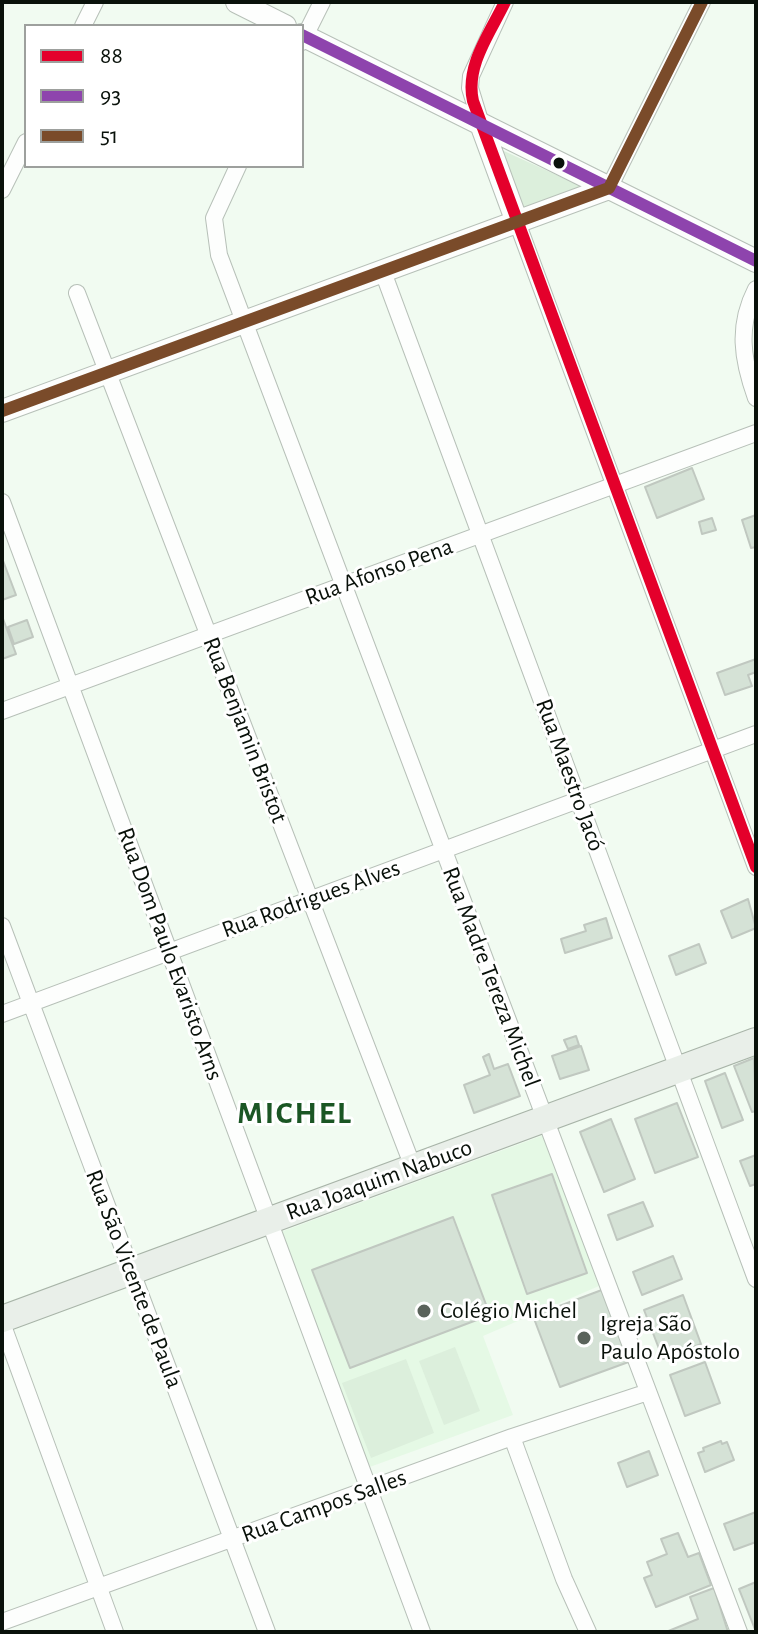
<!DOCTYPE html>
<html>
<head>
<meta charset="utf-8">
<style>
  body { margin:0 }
  #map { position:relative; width:758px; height:1634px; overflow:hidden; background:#f1fbf1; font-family:"Alegreya Sans",sans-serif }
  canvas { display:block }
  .frame { position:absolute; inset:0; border:4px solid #09110a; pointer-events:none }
  .legend { position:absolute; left:24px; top:24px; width:280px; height:144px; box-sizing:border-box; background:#fff; border:2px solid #9da09d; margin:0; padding:10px 14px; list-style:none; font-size:24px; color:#09110a }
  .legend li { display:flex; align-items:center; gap:16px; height:40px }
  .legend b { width:40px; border:2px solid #9da09d }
</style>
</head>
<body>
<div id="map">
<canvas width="758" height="1634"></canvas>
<div class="frame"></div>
<ul class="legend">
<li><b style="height:10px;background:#e4002b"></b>88</li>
<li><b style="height:10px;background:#8e44ad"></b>93</li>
<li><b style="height:10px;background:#7a4b2a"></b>51</li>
</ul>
</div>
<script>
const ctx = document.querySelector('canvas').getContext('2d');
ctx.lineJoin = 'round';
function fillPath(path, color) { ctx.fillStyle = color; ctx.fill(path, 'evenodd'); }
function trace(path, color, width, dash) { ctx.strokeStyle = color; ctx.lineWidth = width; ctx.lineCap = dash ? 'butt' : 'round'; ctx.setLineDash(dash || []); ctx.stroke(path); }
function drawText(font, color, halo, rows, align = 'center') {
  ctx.font = font + ' "Alegreya Sans",sans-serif'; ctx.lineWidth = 6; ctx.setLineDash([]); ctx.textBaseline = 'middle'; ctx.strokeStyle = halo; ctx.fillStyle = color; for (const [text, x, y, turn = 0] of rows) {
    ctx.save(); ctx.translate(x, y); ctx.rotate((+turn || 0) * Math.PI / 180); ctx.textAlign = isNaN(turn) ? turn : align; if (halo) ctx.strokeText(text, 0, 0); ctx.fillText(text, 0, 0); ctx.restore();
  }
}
fillPath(new Path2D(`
  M544,1135l55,151 -116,50 30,79 -146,53 -89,-235z`), '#e5f9e5');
fillPath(new Path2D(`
  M493,146l90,41 -67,25z
  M455,1347l25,64 -36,14 -25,-64z
  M406,1359l28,74 -63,25 -29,-75z`), '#dcefdc');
const building = new Path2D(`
  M692,468l12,31 -47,19 -12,-31z
  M756,515v32l-5,1 -9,-28z
  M712,518l4,12 -14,4 -3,-12z
  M2,558l14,37 -14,5z
  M2,616l14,38 -14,5z
  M27,620l6,17 -19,7 -6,-17z
  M756,659v13l-8,3 4,11 -27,9 -8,-22z
  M748,899l8,29 -24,10 -11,-27z
  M606,918l6,20 -47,15 -4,-14 25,-8 -2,-6z
  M699,944l7,19 -30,12 -7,-19z
  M576,1036l3,9 -11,4 -4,-9z
  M581,1046l8,24 -29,9 -8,-23z
  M489,1054l5,15 14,-5 12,32 -46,17 -10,-28 26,-10 -7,-18z
  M754,1058l2,53 -4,1 -18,-46z
  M725,1073l18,47 -21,8 -17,-47z
  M677,1103l21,54 -43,16 -20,-54z
  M611,1119l24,60 -31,13 -24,-60z
  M756,1155v29l-6,2 -10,-25z
  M552,1174l35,99 -60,21 -35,-99z
  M643,1202l10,24 -36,14 -9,-25z
  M453,1217l37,98 -140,53 -38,-98z
  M673,1256l9,23 -40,16 -9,-23z
  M607,1288l27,72 -74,27 -27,-71z
  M683,1295l18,49 -38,15 -19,-49z
  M705,1362l15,41 -35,13 -15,-41z
  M721,1441l1,3 5,-2 7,18 -29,12 -7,-19 6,-2 -1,-3z
  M649,1451l9,24 -31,12 -9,-24z
  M756,1512v30l-22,8 -10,-26z
  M678,1533l10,24 11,-4 12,32 -55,22 -12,-29 8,-3 -5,-13 20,-8 -6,-15z
  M756,1582v50l-17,-43z
  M714,1588l14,44h-62l32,-13 -8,-22z`);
fillPath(building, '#d5e2d6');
trace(building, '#c0c8c0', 2);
const minor = new Path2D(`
  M83,26l12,-24
  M302,42l20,-40
  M481,124l-11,-36 1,-12 34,-74
  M238,166l-24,52 5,37 520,1377
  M609,188l93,-186
  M2,190l24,-48
  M517,222l239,645
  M383,272l373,1007
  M756,289c-19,37 -14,70 0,109
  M77,293l336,874
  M2,502l420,1130
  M2,711l754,-278
  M2,926l265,706
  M2,1014l754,-280
  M2,1323l113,309
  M512,1437l52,142 24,53
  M2,1622l510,-185 136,-45`);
const tertiary = new Path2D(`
  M237,2l48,24
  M302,35l454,226
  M481,124l36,98
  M2,411l607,-223`);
const primary = new Path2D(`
  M2,1319l754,-278`);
trace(minor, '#b7c0b8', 18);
trace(tertiary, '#b7c0b8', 24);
trace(primary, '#a8b4a8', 28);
trace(minor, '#fdfefd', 16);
trace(tertiary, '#fdfefd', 22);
trace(primary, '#e9efe9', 26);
trace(new Path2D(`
  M505,2c-15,31 -40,64 -32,99l283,766`), '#e4002b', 12);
trace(new Path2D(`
  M302,35l454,226`), '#8e44ad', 12);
trace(new Path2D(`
  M2,411l607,-223 93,-186`), '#7a4b2a', 12);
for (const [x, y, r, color] of [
  [559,163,7,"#09110a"],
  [424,1311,8,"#5a635b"],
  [584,1338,8,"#5a635b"]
]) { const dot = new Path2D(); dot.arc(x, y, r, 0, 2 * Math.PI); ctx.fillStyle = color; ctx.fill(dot); trace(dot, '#fff', 3); }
drawText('24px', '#09110a', '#fff', [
  ["Rua Afonso Pena",379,572,-20],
  ["Rua Benjamin Bristot",245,730,69],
  ["Rua Maestro Jacó",570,775,70],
  ["Rua Rodrigues Alves",311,899,-20],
  ["Rua Dom Paulo Evaristo Arns",170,954,70],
  ["Rua Madre Tereza Michel",491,977,69],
  ["Rua Joaquim Nabuco",379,1180,-20],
  ["Rua São Vicente de Paula",134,1279,69],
  ["Rua Campos Salles",324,1506,-20]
]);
drawText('24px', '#09110a', '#fff', [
  ["Colégio Michel",440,1311],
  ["Igreja São",600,1324],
  ["Paulo Apóstolo",600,1352]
], 'left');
ctx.letterSpacing = '2px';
drawText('bold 32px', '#1b5624', '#fff', [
  ["MICHEL",295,1113]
]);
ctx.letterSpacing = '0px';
</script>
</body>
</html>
